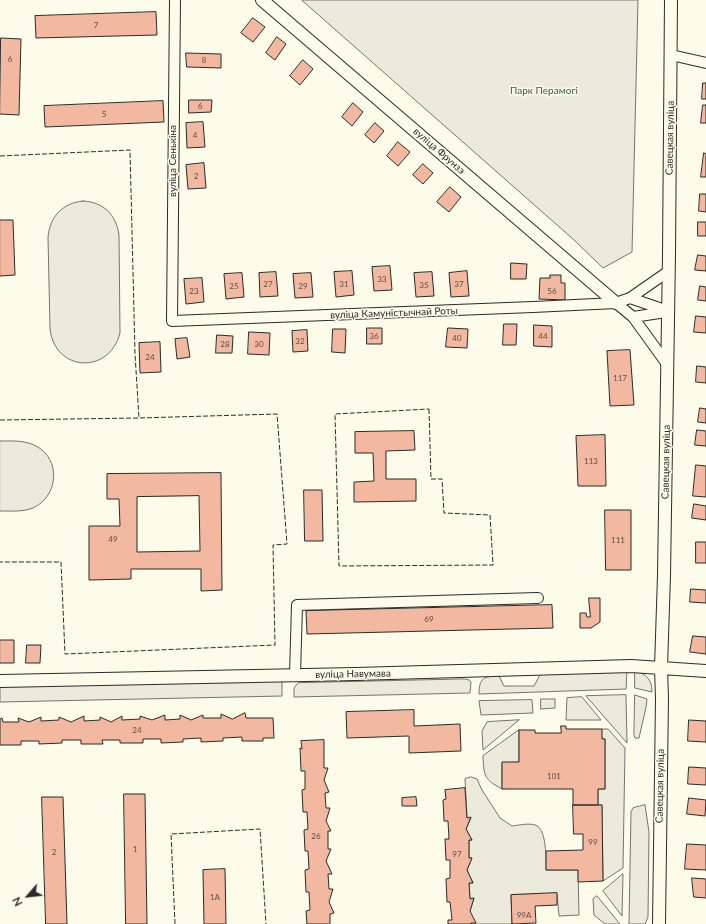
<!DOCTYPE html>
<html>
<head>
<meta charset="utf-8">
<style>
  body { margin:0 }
  #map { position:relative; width:706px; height:924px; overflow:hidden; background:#fdfbea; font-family:Lato,sans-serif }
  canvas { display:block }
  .north { position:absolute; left:8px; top:876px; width:40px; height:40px; -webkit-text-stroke:3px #fdfbea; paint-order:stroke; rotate:242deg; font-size:11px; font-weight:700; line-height:16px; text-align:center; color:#2b2b2b }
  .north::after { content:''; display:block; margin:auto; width:14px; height:18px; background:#2b2b2b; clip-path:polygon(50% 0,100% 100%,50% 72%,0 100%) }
</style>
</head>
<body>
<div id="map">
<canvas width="706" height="924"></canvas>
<div class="north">N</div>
</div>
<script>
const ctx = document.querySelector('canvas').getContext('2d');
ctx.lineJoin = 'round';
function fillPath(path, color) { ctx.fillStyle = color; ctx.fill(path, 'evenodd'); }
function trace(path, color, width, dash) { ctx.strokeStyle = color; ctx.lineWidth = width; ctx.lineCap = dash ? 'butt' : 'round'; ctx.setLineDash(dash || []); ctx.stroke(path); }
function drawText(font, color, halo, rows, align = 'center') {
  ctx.font = font + ' Lato,sans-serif'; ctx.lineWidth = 3; ctx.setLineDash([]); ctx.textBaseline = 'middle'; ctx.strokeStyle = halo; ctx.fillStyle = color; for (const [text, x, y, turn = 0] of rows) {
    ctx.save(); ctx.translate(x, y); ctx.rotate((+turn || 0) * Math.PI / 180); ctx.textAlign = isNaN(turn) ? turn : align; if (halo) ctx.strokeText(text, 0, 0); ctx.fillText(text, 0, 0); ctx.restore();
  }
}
const green = new Path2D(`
  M302,0h336l-6,252 -29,16 -30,-29z
  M83,201c20,1 33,13 36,34l1,98c-11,42 -65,39 -70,-4l-2,-92c2,-20 14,-34 35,-36z
  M0,441c12,0 25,-1 36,5 25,13 23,50 -3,62 -10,4 -22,3 -33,3z
  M627,671l-1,18 -147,5c0,-16 5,-18 20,-18l5,10h30l7,-13z
  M635,671c12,3 17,9 17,21l-17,-4z
  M465,679l4,1 2,2 -1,11 -176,4v-9l4,-5z
  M282,681v15l-282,6v-15z
  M626,695l1,48 -41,-47z
  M635,695l12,4 -1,8 -7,31h-4l-1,-3z
  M582,697l19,23h-35l1,-22z
  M541,699h14v9l-14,1z
  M532,700l1,13 -52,2 -2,-14z
  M519,720l-36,30 -1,-19 5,-9z
  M602,729h6l17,19 -2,120 -20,13 -1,-76h-4v-16h7v-50h-3z
  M519,730v32l-17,1v26c-18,-10 -18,-12 -19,-33z
  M471,777l6,2 5,11 18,28 12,8c7,-1 17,-3 23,-1 12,3 11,35 11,45h32l1,45 -20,1 -2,-22 -46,1 1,29h-41l-1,-13 4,-13 -4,1 -1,-16h4l-6,-13 5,-12h-3v-18h3l-6,-11 5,-11h-4l-2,-39z
  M645,805l4,27 -1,85 -3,7h-16l2,-112 2,-4z
  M623,874l-1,42 -19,-25z
  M597,896l23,28h-15l-11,-9 -1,-16z`);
fillPath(green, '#ecebdb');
trace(green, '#74746e', 1);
const building = new Path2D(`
  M156,12l1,23 -121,3 -1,-22z
  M253,18l12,9 -12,15 -12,-9z
  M277,37l9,7 -11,16 -9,-7z
  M1,38l20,1 -2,76 -19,-1z
  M186,53l35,1v14l-34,-1z
  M303,60l10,9 -13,16 -10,-9z
  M703,83h3v16h-4z
  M189,100h23l-1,12 -22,1z
  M163,101l1,21 -119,5 -1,-21z
  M353,103l10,9 -11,14 -10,-9z
  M703,105h3v18h-5z
  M203,122l2,25 -18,1 -1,-25z
  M375,123l9,8 -10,12 -9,-8z
  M398,142l12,10 -12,14 -11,-10z
  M704,153l2,1v23h-5z
  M204,163l2,25 -18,1 -2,-24z
  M423,164l10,9 -10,11 -10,-9z
  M450,187l11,10 -12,15 -12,-10z
  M700,194h6v18l-7,-1z
  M0,220h13l2,55 -15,1z
  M698,222h8v14h-8z
  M698,255l8,1v15l-11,-1z
  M511,263l16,1 -1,15h-15z
  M390,266l2,24 -18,1 -2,-24z
  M352,271l2,24 -18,2 -2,-25z
  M467,271l2,25 -18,1 -2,-24z
  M276,272l2,24 -18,1 -1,-24z
  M432,272l2,24 -18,1 -2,-24z
  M242,273l2,24 -18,2 -2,-25z
  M311,273l2,24 -18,1 -2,-24z
  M550,275h11v8h4v17l-26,-1 1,-21h10z
  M202,278l2,24 -18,2 -2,-25z
  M700,286l6,1v14l-8,-1z
  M696,316l10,1v16l-12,-1z
  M504,324h13l-1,21h-13z
  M534,325l18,1v21l-18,-1z
  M367,328h15v16h-15z
  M448,328l20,1 -1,19 -21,-1z
  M333,329h13l-1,24 -13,-1z
  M307,330l1,21 -15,1 -1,-21z
  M249,332l21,1 -1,22 -21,-1z
  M217,335l16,1 -1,17h-16z
  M187,338l3,19 -13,2 -2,-20z
  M160,342l1,30 -21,1 -1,-30z
  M630,350l4,55 -24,1 -3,-55z
  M697,366l9,1v16l-10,-1z
  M700,408l6,1v14l-8,-1z
  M697,430l9,1v15l-11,-1z
  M414,431l1,19 -29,1v28h30v22l-62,1v-20l20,-1 -1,-28h-18v-21z
  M605,435l1,51h-28l-2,-50z
  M696,465l10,1v31l-13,-1z
  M221,473l1,117 -21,1v-22h-70v10l-42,1v-54h31l-1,-27h-12v-25zM199,496l1,55 -63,1v-55z
  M304,490h18l1,51h-18z
  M694,504l12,2v14l-14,-2z
  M605,510h26v60h-25z
  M696,542h10v21h-10z
  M691,589l15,1v13l-16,-1z
  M589,598h11v24l-9,6h-11v-15h6l1,4h3z
  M552,605l1,23 -246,6 -1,-23z
  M693,636l13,1v17l-16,-2z
  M0,640h14v23h-14z
  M27,645h14l-1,18h-14z
  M414,710v16l46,-2 1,27 -52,2v-17l-62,2 -1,-26z
  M245,713l1,5h27l1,20h-11v3h-21v-4l-19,1v3l-22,1v-4l-18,1v3l-22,1v-4h-18v4h-23v-3h-18l1,4h-22v-4h-19v3l-23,1v-3h-18v4h-21v-26l2,-1 1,4h16l-1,-4 11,4 12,-5v4l18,-1v-3l12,5 13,-6v5l16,-1v-3l11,5 11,-6v4l18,-1v-3l12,4 13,-5v5l15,-1v-4l11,5 12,-5v3h18v-4l11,5z
  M689,720l17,1v21l-18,-1z
  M561,726h5v3h36v10h3v50h-7v16h-25v-16h-71v-27h17v-32h16v3h26z
  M324,740v28h4l-4,12 5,12 -4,1 1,15h4l-4,13 5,10h-3v18h3l-5,12 6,13h-4l1,15h4l-4,13 5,11 -4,1v10h-23l-1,-13 4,-1 -1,-18h-3l-1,-22 4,-1 -1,-18h-3l-1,-21 4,-1 -1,-17h-4l-1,-22 3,-1v-18h-4l-1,-23 2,1 -1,-8z
  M689,767l17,1v17l-18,-1z
  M465,788l2,30 4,-1 -5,12 6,11h-3v18h3l-5,12 6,13h-4l1,16 4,-1 -4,13 6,12h-5v1h-23v-4h4l-2,-18h-3l-1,-23 4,-1v-18h-4l-1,-21h4l-1,-18h-4l-1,-21 3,-1 -1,-9z
  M124,794h21l2,130h-21z
  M42,797h21l4,127h-21z
  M416,797l1,9h-15v-8z
  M689,798l17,2 -1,16 -18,-2z
  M573,805h29l1,76 -25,1v-12h-32v-19l37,-1v-16h-9z
  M687,844l19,1v25l-21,-1z
  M225,869l1,55h-22l-1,-54z
  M692,878l14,1v19l-12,-1z
  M557,893v12l-22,1 1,17 -24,1 -1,-29z`);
fillPath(building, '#f2b8a0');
trace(building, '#2b2b2b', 1);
const minor = new Path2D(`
  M175,0l-3,321 361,-14 83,-4 14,-5 38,13
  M671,55l35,8
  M630,298l39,-27
  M616,303l17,14 34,47
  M633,317l33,-5
  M295,675l2,-70 241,-7`);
const tertiary = new Path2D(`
  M262,0l354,303
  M0,681l356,-7 275,-8 75,5
  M659,924l3,-226 -1,-30 3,-93 5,-320 2,-255`);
trace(minor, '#2b2b2b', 12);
trace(tertiary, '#2b2b2b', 14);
trace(minor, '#fdfbea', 10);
trace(tertiary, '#fdfbea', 12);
trace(new Path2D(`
  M0,156l130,-6 5,204 4,64h-1
  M429,409l2,70h11l2,34 46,2 3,50 -154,1 -4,-152z
  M0,420l139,-2 138,-4 10,130 -14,1 2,100 -210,9 -4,-92h-61
  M175,924l-4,-90 89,-5 6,95`), '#2b2b2b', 1, [5, 2]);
drawText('8px', '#5d4e48', null, [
  ["7",96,25],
  ["6",10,59],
  ["8",204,60],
  ["6",200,106],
  ["5",104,114],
  ["4",195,135],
  ["2",196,176],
  ["33",382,279],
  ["27",268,284],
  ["31",344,284],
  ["37",459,284],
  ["35",424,285],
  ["25",234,286],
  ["29",303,286],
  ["23",194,291],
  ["56",552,291],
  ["36",374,336],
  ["44",543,336],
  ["40",457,338],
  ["32",300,341],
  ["28",225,344],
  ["30",259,344],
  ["24",150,357],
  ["117",620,378],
  ["113",591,461],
  ["49",113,539],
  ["111",618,540],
  ["69",429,619],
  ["24",137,730],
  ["101",554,776],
  ["26",316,836],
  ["99",593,842],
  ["1",135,849],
  ["2",54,852],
  ["97",457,854],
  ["1А",215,897],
  ["99А",524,915]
]);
drawText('10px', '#34623c', '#fdfbea', [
  ["Парк Перамогі",544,91]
]);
drawText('10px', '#2b2b2b', '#fdfbea', [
  ["Савецкая вуліца",670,138,-89],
  ["вуліца Фрунзэ",439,151,41],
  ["вуліца Сенькіна",173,161,-90],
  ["вуліца Камуністычнай Роты",394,313,-2],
  ["Савецкая вуліца",666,462,-89],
  ["вуліца Навумава",353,674,-1],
  ["Савецкая вуліца",660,786,-89]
]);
</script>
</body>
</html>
